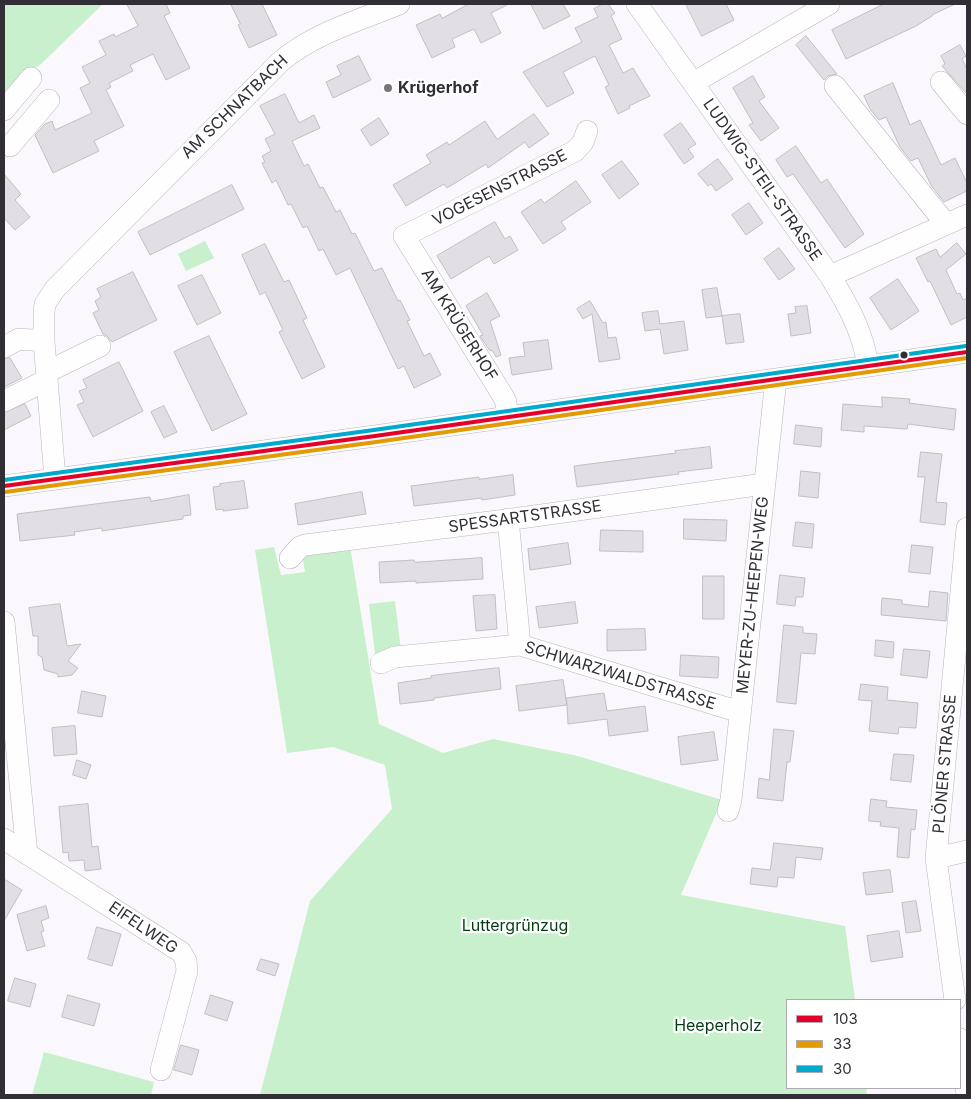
<!DOCTYPE html>
<html>
<head>
<meta charset="utf-8">
<style>
  body { margin:0 }
  #map { position:relative; width:971px; height:1099px; overflow:hidden; background:#faf8fc; font-family:Inter,sans-serif }
  canvas { display:block }
  .frame { position:absolute; inset:0; border:5px solid #312e36; pointer-events:none }
  .legend { position:absolute; left:786px; top:999px; width:175px; height:90px; box-sizing:border-box; background:#fff; border:1px solid #adabaf; margin:0; padding:6px 9px; list-style:none; font-size:15px; color:#312e36 }
  .legend li { display:flex; align-items:center; gap:10px; height:25px }
  .legend b { width:25px; border:1px solid #adabaf }
</style>
</head>
<body>
<div id="map">
<canvas width="971" height="1099"></canvas>
<div class="frame"></div>
<ul class="legend">
<li><b style="height:6px;background:#e4002b"></b>103</li>
<li><b style="height:6px;background:#e39a05"></b>33</li>
<li><b style="height:6px;background:#00a9ce"></b>30</li>
</ul>
</div>
<script>
const ctx = document.querySelector('canvas').getContext('2d');
ctx.lineJoin = 'round';
function fillPath(path, color) { ctx.fillStyle = color; ctx.fill(path, 'evenodd'); }
function trace(path, color, width, dash) { ctx.strokeStyle = color; ctx.lineWidth = width; ctx.lineCap = dash ? 'butt' : 'round'; ctx.setLineDash(dash || []); ctx.stroke(path); }
function drawText(font, color, halo, rows, align = 'center') {
  ctx.font = font + ' Inter,sans-serif'; ctx.lineWidth = 4.5; ctx.setLineDash([]); ctx.textBaseline = 'middle'; ctx.strokeStyle = halo; ctx.fillStyle = color; for (const [text, x, y, turn = 0] of rows) {
    ctx.save(); ctx.translate(x, y); ctx.rotate((+turn || 0) * Math.PI / 180); ctx.textAlign = isNaN(turn) ? turn : align; if (halo) ctx.strokeText(text, 0, 0); ctx.fillText(text, 0, 0); ctx.restore();
  }
}
fillPath(new Path2D(`
  M4,4h99l-63,61 -21,13 -15,14z
  M205,241l9,17 -28,13 -8,-17z
  M350,546l29,178 64,29 50,-14 85,17 144,44 -41,95 164,31 10,74h-68v88h79l1,7h-607l50,-194 82,-92 -7,-44 -52,-18 -46,6 -32,-203 19,-3 7,28 24,-3 -3,-19z
  M395,601l6,50 -26,3 -6,-50z
  M44,1052l110,30 -3,13h-119z`), '#c8f0cc');
const building = new Path2D(`
  M127,4h39l4,9 -6,3 26,52 -24,12 -13,-26 -23,11 3,6 -24,12 2,4 -5,3 18,36 -30,15 5,10 -46,22 -18,-38 10,-11 7,-3 3,9 37,-17 -12,-25 10,-5 -8,-16 24,-12 -7,-14 15,-7 1,3 23,-11z
  M231,4h31l15,31 -28,13 -11,-23 2,-1z
  M469,4h40l-18,9 10,20 -20,10 -7,-14 -22,10 3,8 -23,11 -16,-33 24,-11 2,4z
  M531,4h32l7,12 -26,13z
  M603,4h5l7,9 -4,3 11,23 -13,6 14,28 10,-5 17,28 -21,10 1,2 -12,6 -13,-27 4,-2 -14,-29 -32,16 11,21 -27,14 -24,-35 59,-30 -7,-14 23,-11 -4,-8z
  M686,4h40l8,16 -32,16z
  M884,4h71l-23,11v1l-16,10 -70,33 -14,-29z
  M806,36l31,38 -9,2 -4,4 -28,-35z
  M960,45l6,11 -4,3 5,10v25l-25,-28 3,-2 -4,-8z
  M359,56l12,24 -38,18 -7,-16 15,-7 -4,-9z
  M753,76l12,21 -6,4 20,27 -18,13 -12,-16 4,-2 -20,-35z
  M893,83l17,42 10,-5 21,45 14,-7 12,25v8l-23,11 -13,-17 -13,-27 -7,3 -11,-14 -14,-30 -7,3 -9,-11 -6,-13z
  M285,94l14,29 15,-8 6,13 -28,13 12,25 4,-2 12,24 3,-1 13,25 4,-2 12,24 3,-1 19,38 8,-3 16,33 2,-1 10,20 -3,1 17,35 6,-3 11,22 -27,13 -10,-22 -6,3 -48,-101 -14,7 -13,-26 -4,2 -12,-25 -4,2 -12,-24 -3,1 -12,-25 -4,3 -10,-20 3,-1 -3,-6 9,-5 -6,-12 10,-5 -15,-28z
  M534,114l15,20 -20,14 -4,-6 -37,26 -2,-4 -39,24 -3,-4 -38,22 -13,-21 38,-22 -5,-8 21,-13 2,3 36,-24 12,18z
  M379,118l10,16 -18,12 -10,-16z
  M681,123l15,21 -8,5 6,8 -10,7 -20,-29z
  M796,146l25,37 6,-4 37,55 -19,14 -52,-74 -6,3 -11,-17z
  M718,159l15,20 -17,12 -5,-7 -3,2 -10,-12z
  M622,161l17,23 -20,15 -17,-24z
  M4,174l17,20 -6,6 15,17 -15,13 -11,-12z
  M576,181l15,21 -30,20 5,7 -23,15 -22,-32 20,-13 3,4z
  M232,185l12,24 -94,46 -12,-23z
  M749,203l14,20 -17,12 -14,-20z
  M495,222l10,17 5,-3 8,14 -24,14 -5,-8 -38,23 -14,-23z
  M957,243l9,11 -20,16 11,24 3,-1 3,7 4,-2v19l-16,8 -21,-44 -2,1 -12,-24 20,-9 4,8z
  M265,244l19,38 5,-2 18,38 -4,2 22,47 -23,12 -23,-47 4,-2 -18,-38 -5,3 -18,-40z
  M779,248l16,21 -16,11 -15,-21z
  M133,272l24,48 -45,22 -5,-6 -4,-2 -10,-21 6,-3 -4,-9 6,-4 -4,-8z
  M202,275l19,38 -24,12 -19,-39z
  M898,279l21,32 -28,19 -21,-32z
  M717,288l5,28 -16,2 -4,-28z
  M487,293l13,23 -10,5 11,34 -5,2 -4,-7 -2,1 -10,-15 3,-1 -17,-29z
  M590,301l13,22 3,-1 2,16 8,-1 4,22 -21,3 -7,-48 -9,5 -6,-10z
  M807,306l4,27 -20,3 -3,-22 8,-1 -1,-6z
  M658,311l2,13 24,-3 4,29 -24,4 -4,-25 -15,2 -3,-18z
  M740,314l4,28 -18,2 -4,-28z
  M209,336l38,78 -35,17 -38,-79z
  M548,340l4,29 -40,6 -3,-17 16,-2 -2,-13z
  M10,358l12,20 -18,9v-28z
  M119,362l24,49 -50,26 -16,-32 7,-3 -5,-11 8,-3 -4,-8z
  M882,397l28,2 -1,4 47,6 -2,21 -46,-6 -1,5 -43,-3v6l-23,-2 2,-26 39,3z
  M25,404l6,12 -27,14v-17z
  M164,406l13,26 -13,6 -13,-26z
  M796,425l26,3 -1,19 -27,-3z
  M710,447l2,21 -34,4 1,2 -102,13 -3,-21 102,-13 -1,-2z
  M921,452l21,2 -6,48 11,1 -2,22 -25,-3 5,-45h-7z
  M801,471l19,2 -2,25 -19,-2z
  M513,475l2,20 -33,5v-2l-68,8 -3,-20 68,-9v2z
  M244,481l4,27 -25,3v-2l-7,1 -3,-23 7,-1v-2z
  M362,492l4,22 -68,11 -3,-21z
  M189,495l2,20 -8,1v3l-81,12v-3l-28,4 1,3 -55,6 -3,-27 133,-17 1,4z
  M684,519l43,1 -1,21 -42,-2z
  M796,522l18,2 -2,24 -19,-2z
  M601,530l42,1v21l-43,-1z
  M568,543l3,21 -41,6 -2,-21z
  M912,545l21,2 -3,27 -21,-2z
  M482,558l1,21 -67,4v-2l-36,2 -1,-21 35,-2 1,2z
  M780,575l25,3 -2,19h-7l-1,9 -18,-2z
  M703,576h21v43h-21z
  M930,591l18,2 -2,28 -65,-6 1,-17 20,2v4l26,3z
  M495,595l2,34 -21,2 -3,-35z
  M575,602l3,21 -39,5 -3,-21z
  M60,604l7,42 14,-2 -13,17 10,7 -6,7 -14,2v-3l-14,-4 -2,-13 -4,-2v-19h-5l-4,-28z
  M784,625l19,2v6l14,1 -2,20 -14,-1 -5,51 -19,-2z
  M645,629l1,21 -39,1v-21z
  M876,640l18,2 -1,16 -18,-2z
  M904,649l26,2 -3,27 -26,-3z
  M681,655l38,2 -1,21 -38,-2z
  M499,668l2,21 -67,9v2l-34,4 -2,-21 33,-5v-2z
  M563,680l4,25 -1,-7 38,-5 3,18 38,-5 3,25 -39,5 -2,-17 -39,5 -1,-19 -48,6 -3,-25z
  M861,684l27,3 -1,13 31,3 -2,25 -17,-1 -1,7 -29,-3 3,-30 -13,-1z
  M82,691l24,5 -4,21 -24,-4z
  M75,726l2,28 -23,2 -2,-28z
  M774,729l20,2 -4,31h-3l-4,39 -26,-3 2,-20 10,2z
  M714,732l4,28 -37,5 -3,-28z
  M894,754l20,1 -3,27 -20,-2z
  M77,760l14,5 -5,14 -13,-4z
  M871,799l16,2 -1,6 31,3 -2,20 -4,-1 -2,29 -12,-1 2,-29 -19,-2 1,-4 -12,-1z
  M88,804l4,43 6,-1 3,23 -16,2 -1,-11 -15,1 -1,-9 -5,1 -4,-46z
  M774,843l49,5 -2,12 -25,-3 -2,21 -16,-1 -1,10 -27,-3 2,-16 18,2z
  M890,870l3,22 -27,3 -3,-22z
  M4,879l18,11 -18,31z
  M916,901l5,30 -15,2 -4,-30z
  M46,906l3,12 -8,3 3,10 -3,1 4,14 -18,5 -10,-36z
  M97,927l24,7 -9,32 -24,-7z
  M899,931l4,26 -32,5 -4,-26z
  M261,959l18,5 -4,12 -18,-6z
  M15,978l21,6 -6,23 -22,-6z
  M68,995l32,9 -6,22 -32,-9z
  M211,995l22,7 -6,19 -22,-7z
  M181,1045l18,5 -7,25 -18,-5z`);
fillPath(building, '#e1dfe4');
trace(building, '#c1bfc5', 1);
const minor = new Path2D(`
  M637,4l193,272c18,29 33,56 38,90
  M941,82l26,32
  M693,83l136,-79
  M835,86l111,138
  M4,110l27,-32
  M10,146l39,-46
  M830,276l137,-61
  M4,347l15,-8 25,2
  M47,372l53,-26
  M4,401l43,-21
  M507,417l-1,-15 -3,-6 -99,-160 171,-85 8,-9 4,-11
  M55,479l-11,-138v-29l1,-8 10,-15 225,-227c34,-29 78,-41 119,-58
  M4,486l371,-50 592,-84
  M508,519l12,126
  M290,558l10,-11 5,-2 201,-25 258,-36
  M4,622l23,232
  M381,663l14,-6 125,-12 220,67
  M728,811l3,-11 45,-421
  M4,839l177,113 5,9 1,10 -26,99
  M936,858l31,-7
  M955,1000l-19,-142 31,-330
  M960,1039l7,56`);
trace(minor, '#b9b6bc', 22);
trace(minor, '#fefeff', 21);
trace(new Path2D(`
  M4,486l371,-50 592,-84`), '#e4002b', 4);
trace(new Path2D(`
  M5,492l371,-50 591,-84`), '#e39a05', 4);
trace(new Path2D(`
  M4,480l370,-50 592,-84`), '#00a9ce', 4);
for (const [x, y, r, color] of [
  [388,88,5,"#77757b"],
  [904,355,4.5,"#312e36"]
]) { const dot = new Path2D(); dot.arc(x, y, r, 0, 2 * Math.PI); ctx.fillStyle = color; ctx.fill(dot); trace(dot, '#fff', 2); }
drawText('bold 16px', '#312e36', '#fff', [
  ["Krügerhof",398,88]
], 'left');
drawText('16px', '#312e36', '#fff', [
  ["AM SCHNATBACH",235,107,-44],
  ["LUDWIG-STEIL-STRASSE",762,180,55],
  ["VOGESENSTRASSE",500,188,-27],
  ["AM KRÜGERHOF",459,325,58],
  ["SPESSARTSTRASSE",525,517,-8],
  ["MEYER-ZU-HEEPEN-WEG",753,595,-84],
  ["SCHWARZWALDSTRASSE",620,676,17],
  ["PLÖNER STRASSE",945,764,-85],
  ["EIFELWEG",143,928,34]
]);
drawText('16px', '#023d10', '#fff', [
  ["Luttergrünzug",515,926],
  ["Heeperholz",718,1026]
]);
</script>
</body>
</html>
